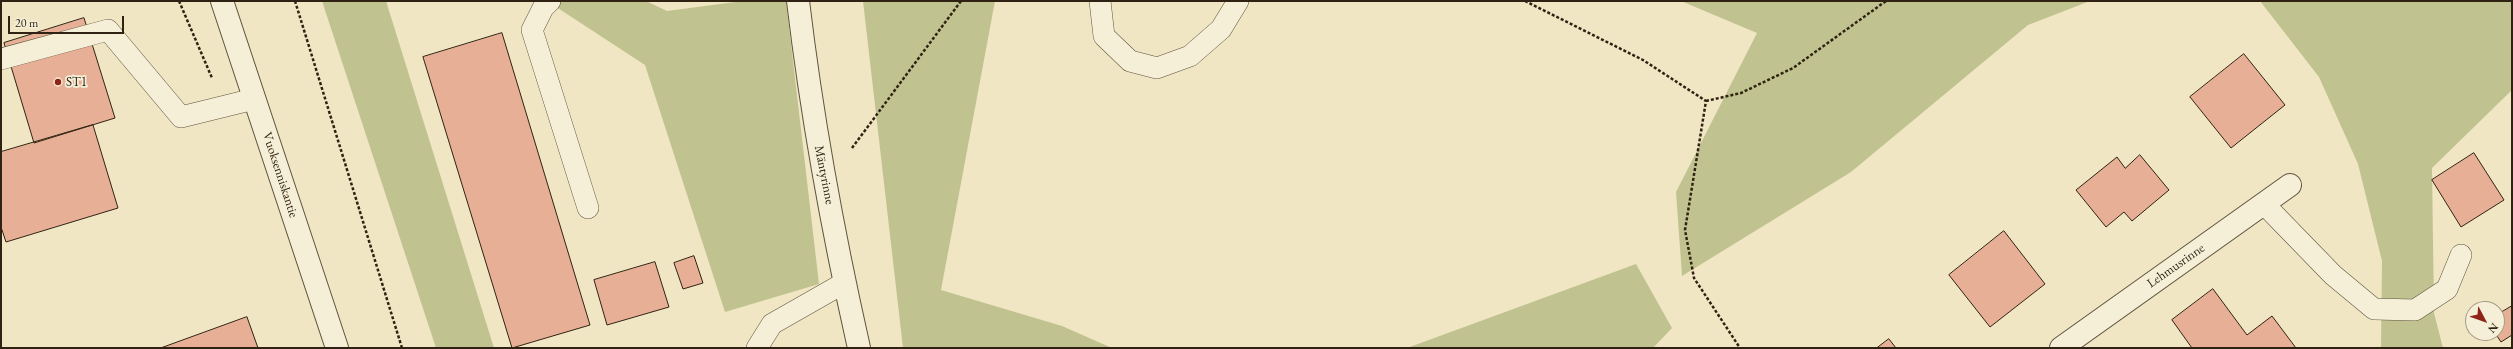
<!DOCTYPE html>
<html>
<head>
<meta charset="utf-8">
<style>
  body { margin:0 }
  #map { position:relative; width:2513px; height:349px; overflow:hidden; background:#f0e6c3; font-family:"EB Garamond",serif }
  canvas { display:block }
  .frame { position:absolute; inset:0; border:2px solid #302213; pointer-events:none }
  .north { position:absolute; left:2465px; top:301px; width:40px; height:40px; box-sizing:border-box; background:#f5efd8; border:1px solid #a69d89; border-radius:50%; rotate:131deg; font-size:11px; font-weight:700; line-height:16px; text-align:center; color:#302213 }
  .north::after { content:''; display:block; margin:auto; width:14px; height:18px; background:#8f2418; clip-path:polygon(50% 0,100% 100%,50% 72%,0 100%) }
  .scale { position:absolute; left:8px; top:16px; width:116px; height:18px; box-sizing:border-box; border:2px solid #302213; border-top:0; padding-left:5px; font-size:12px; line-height:14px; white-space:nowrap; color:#302213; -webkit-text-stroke:3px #f5efd8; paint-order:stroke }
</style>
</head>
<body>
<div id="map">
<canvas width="2513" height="349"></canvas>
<div class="frame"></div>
<div class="north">N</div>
<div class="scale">20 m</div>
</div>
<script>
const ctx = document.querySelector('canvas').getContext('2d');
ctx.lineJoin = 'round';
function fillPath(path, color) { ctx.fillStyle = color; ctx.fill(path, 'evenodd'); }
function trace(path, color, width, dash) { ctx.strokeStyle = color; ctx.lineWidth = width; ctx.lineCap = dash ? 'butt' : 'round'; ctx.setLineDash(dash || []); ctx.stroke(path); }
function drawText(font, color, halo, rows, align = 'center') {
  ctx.font = font + ' "EB Garamond",serif'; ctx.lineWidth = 3.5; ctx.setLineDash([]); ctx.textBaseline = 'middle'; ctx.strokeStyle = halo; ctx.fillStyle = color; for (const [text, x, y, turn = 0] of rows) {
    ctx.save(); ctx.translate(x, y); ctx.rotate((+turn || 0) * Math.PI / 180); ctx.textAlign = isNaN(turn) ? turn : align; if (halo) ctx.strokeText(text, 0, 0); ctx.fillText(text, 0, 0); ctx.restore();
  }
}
fillPath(new Path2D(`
  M322,1h64l108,347h-58z
  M547,1h99l21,10 76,-10h43l33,283 -94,28 -80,-247z
  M863,1h132l-54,289 121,36 50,22h-209z
  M1681,1h409l-62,24 -177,147 -169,104 -6,-84 81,-159z
  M2260,1h252v89l-80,78 2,145 9,35h-62l1,-87 -24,-97 -39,-87z
  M1636,264l36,64 -19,20h-246z`), '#c0c38f');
const building = new Path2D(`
  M84,18l31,100 -81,25 -30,-100z
  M502,33l88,292 -78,23 -89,-291z
  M2244,54l41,51 -54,43 -41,-51z
  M93,125l25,83 -112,34 -5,-15v-75z
  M2474,153l30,47 -43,27 -29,-47z
  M2140,155l29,35 -37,31 -8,-9 -18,15 -30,-37 41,-33 8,11z
  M2004,231l41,53 -55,43 -41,-52z
  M694,256l9,27 -20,6 -9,-26z
  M655,262l14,45 -62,18 -13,-45z
  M2213,289l34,46 25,-19 24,32h-104l-20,-28z
  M2512,306v29l-11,7 -6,-9h2v-18z
  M247,317l11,31h-97z
  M1889,339l7,9h-19z`);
fillPath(building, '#e7af95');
trace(building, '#302213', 1);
const service = new Path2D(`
  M550,1l-7,7 -11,22 56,178
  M1100,1l4,35 26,25 27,7 33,-12 31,-27 17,-28
  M1,59l107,-29 73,87 73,-18
  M2264,204l69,71 41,34 41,1 32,-21 14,-34
  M757,348l15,-24 72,-41`);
const minor = new Path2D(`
  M798,1c14,117 35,232 61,347
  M2061,348l229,-163`);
const tertiary = new Path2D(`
  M222,1l115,347`);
trace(service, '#60533f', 22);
trace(minor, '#60533f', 24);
trace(tertiary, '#60533f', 24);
trace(new Path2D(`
  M179,1l33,77
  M295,1l107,347
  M1525,1l118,59 63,41 -21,129 9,48 46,70
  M1706,101l35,-8 52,-25 93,-67
  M852,148l109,-147`), '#302213', 2.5, [3, 2]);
trace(service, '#f5efd8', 21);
trace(minor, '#f5efd8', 22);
trace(tertiary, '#f5efd8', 22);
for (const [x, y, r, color] of [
  [58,82,4,"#8f2418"]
]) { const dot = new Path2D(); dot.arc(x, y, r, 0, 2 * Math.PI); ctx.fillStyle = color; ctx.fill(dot); trace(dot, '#f5efd8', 1.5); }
drawText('13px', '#302213', '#f5efd8', [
  ["ST1",66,82]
], 'left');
drawText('13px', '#302213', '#f5efd8', [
  ["Vuoksenniskantie",280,175,72],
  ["Mäntyrinne",824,175,79],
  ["Lehmusrinne",2176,266,-35]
]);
</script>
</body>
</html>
